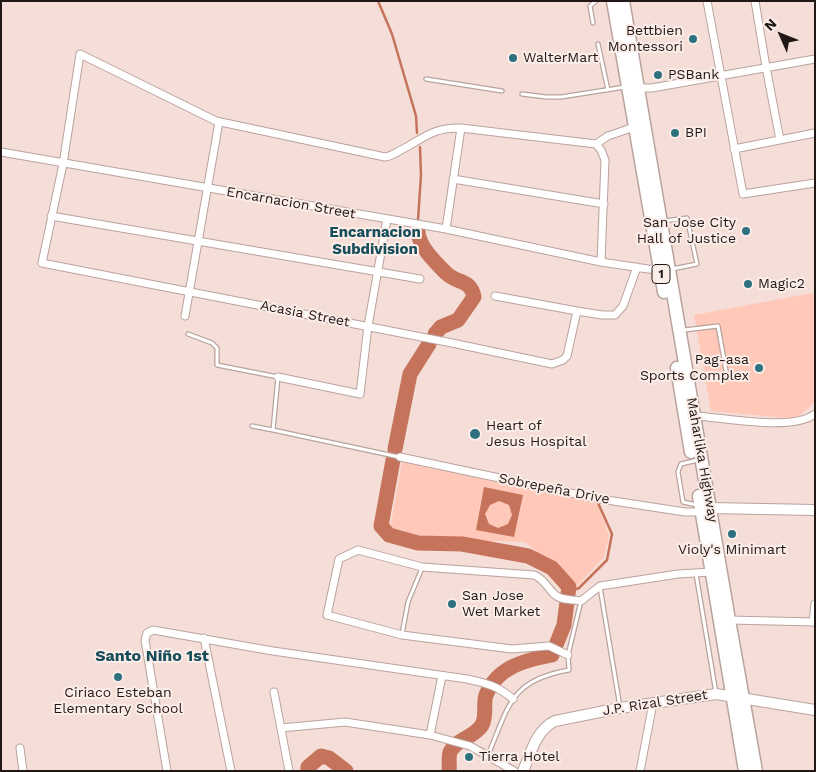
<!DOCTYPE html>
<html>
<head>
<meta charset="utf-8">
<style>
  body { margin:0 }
  #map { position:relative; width:816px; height:772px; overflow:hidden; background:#f5ded7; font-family:"Work Sans",sans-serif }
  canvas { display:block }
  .frame { position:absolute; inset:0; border:2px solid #211816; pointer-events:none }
  .north { position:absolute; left:756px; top:10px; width:50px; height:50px; -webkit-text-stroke:4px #fcede9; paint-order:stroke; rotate:314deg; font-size:14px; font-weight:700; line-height:20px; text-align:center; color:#211816 }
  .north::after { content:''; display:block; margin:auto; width:18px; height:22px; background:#211816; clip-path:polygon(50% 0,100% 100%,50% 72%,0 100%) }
</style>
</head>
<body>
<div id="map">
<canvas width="816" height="772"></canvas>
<div class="frame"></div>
<div class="north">N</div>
</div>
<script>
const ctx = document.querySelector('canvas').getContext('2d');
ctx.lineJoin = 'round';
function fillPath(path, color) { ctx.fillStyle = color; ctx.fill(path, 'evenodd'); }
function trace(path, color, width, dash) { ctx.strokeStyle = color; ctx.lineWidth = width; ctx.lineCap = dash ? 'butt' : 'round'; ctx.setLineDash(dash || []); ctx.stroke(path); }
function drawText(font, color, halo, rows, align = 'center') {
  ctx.font = font + ' "Work Sans",sans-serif'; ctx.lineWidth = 4; ctx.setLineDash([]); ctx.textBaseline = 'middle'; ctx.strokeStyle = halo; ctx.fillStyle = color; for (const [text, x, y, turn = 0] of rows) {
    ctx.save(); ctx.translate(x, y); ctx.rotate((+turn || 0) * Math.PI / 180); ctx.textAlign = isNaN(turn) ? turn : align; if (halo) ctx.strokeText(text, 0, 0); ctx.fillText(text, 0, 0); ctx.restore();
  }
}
fillPath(new Path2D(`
  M813,293l2,13v96l-19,17 -85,-8 -17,-96z
  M402,462l195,41 12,32 -5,22 -27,29 -52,-44 -90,-3 -45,-10z`), '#ffc8b8');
fillPath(new Path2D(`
  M484,487l39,8 -9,42 -38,-7zM499,501l10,4 3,10 -4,9 -10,4 -9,-4 -4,-10 5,-9z`), '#c6735b');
trace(new Path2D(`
  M378,1l14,33 24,82 1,17
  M418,220l3,-45 -1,-28
  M568,592l11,-4 28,-28 5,-26 -14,-31`), '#c6735b', 2.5);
trace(new Path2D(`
  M418,232c1,15 18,31 28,41 11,11 25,6 28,24l-16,23 -17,7 -6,7
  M395,449l15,-75 19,-30
  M393,460l-12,66 8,9 29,8 44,1 66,12 24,12 17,19 -5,38 -12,30c-27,5 -55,12 -66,40 -3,9 1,21 -4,30 -8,13 -25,13 -32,27 -2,6 0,13 -1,19
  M308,771v-4l13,-11 8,2 17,13`), '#c6735b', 15);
const lane = new Path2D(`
  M593,23l-3,-17 6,-5
  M598,44l10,46
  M426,79l76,12
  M522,94l24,3h15l64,-10
  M664,221l23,-3 10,46 -25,5
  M684,330l34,-4 9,50
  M188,334l24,9 5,5v17l61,12 -5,53 126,27
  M252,426l21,4
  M697,505l-14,-3 -5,-30 3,-8 17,-4
  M696,574l20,119
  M600,587l20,120
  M402,634l6,-32 14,-34
  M488,755c21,-49 22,-75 81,-85l-1,-15 13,-54`);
const street = new Path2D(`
  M707,1l36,193 72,-11
  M755,1l11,66 14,73
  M635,88h17l163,-29
  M596,144l5,6 4,10 -4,102
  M734,149l81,-16
  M1,152l445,77 155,33 47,7 15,1
  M453,179l151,25
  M51,216l369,63
  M446,229l15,-101
  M495,296l82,15 25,4h13l8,-9 14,-39
  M577,311l-10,45 -4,4 -11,4 -100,-21 -410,-80 21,-99 17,-110 136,67 169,36c7,-1 12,-5 18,-8 22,-12 32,-22 58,-21l135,16 12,-8 29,-10
  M185,316l34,-194
  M278,377l82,17 8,-68 19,-107
  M694,416c30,1 97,16 121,-2
  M400,457l194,41 91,14h16
  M729,620l86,2
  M813,622l2,-18
  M204,638l27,133
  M568,655l-19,-9 -37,3 -110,-14 -75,-20 12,-56 19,-9 64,17 112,8c10,4 13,12 20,19 7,7 18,5 27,7l19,-15 78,-12 34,-2
  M274,692l15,79
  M281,728l64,-6 85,13 40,11 44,25
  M430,735l12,-59
  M20,748l3,23
  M167,771l-22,-131 2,-7 6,-3 120,21 194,28c19,4 31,7 46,20
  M640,771l13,-68`);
const secondary = new Path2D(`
  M704,510l5,-2 106,2
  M523,771c8,-18 13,-41 32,-50l65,-13 96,-14 99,16`);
const highway = new Path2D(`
  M613,1l51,291
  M623,1l106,619 27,151
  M677,368l14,84
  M699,496l46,275`);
trace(lane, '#b9a39d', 5.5);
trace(street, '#b9a39d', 9);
trace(secondary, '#b9a39d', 12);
trace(highway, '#b9a39d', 15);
trace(lane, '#fff', 3);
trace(street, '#fff', 7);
trace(secondary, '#fff', 10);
trace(highway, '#fff', 12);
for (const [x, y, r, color] of [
  [693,39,5,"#2d7181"],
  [513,58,5,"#2d7181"],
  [658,75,5,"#2d7181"],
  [675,133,5,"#2d7181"],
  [746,231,5,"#2d7181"],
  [748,284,5,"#2d7181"],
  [759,368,5,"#2d7181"],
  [475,434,6,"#2d7181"],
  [732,534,5,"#2d7181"],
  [452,604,5,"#2d7181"],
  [118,677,5,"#2d7181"],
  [469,757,5,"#2d7181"]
]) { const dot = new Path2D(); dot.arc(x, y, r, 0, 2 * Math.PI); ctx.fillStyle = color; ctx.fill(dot); trace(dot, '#fcede9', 2); }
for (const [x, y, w] of [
  [661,274,18]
]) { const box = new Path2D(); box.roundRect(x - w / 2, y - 9.5, w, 19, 4); ctx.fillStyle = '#fcede9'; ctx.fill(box); trace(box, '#211816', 1); }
drawText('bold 12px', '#211816', null, [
  ["1",661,274]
]);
drawText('14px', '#211816', '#fcede9', [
  ["Bettbien",683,31,"right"],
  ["Montessori",683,47,"right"],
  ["WalterMart",523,58],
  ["PSBank",668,75],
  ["BPI",685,133],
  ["San Jose City",736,223,"right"],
  ["Hall of Justice",736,239,"right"],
  ["Magic2",758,284],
  ["Pag-asa",749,360,"right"],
  ["Sports Complex",749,376,"right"],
  ["Heart of",486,426],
  ["Jesus Hospital",486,442],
  ["Violy's Minimart",732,550,"center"],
  ["San Jose",462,596],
  ["Wet Market",462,612],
  ["Ciriaco Esteban",118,693,"center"],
  ["Elementary School",118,709,"center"],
  ["Tierra Hotel",479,757]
], 'left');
drawText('14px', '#211816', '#fcede9', [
  ["Encarnacion Street",291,203,10],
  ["Acasia Street",305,314,11],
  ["Maharlika Highway",702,460,80],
  ["Sobrepeña Drive",554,489,11],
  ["J.P. Rizal Street",655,703,-9]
]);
drawText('bold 15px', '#164d5a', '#fcede9', [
  ["Encarnacion",375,233],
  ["Subdivision",375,250]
]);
drawText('bold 16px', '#164d5a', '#fcede9', [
  ["Santo Niño 1st",152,656]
]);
</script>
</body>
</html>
